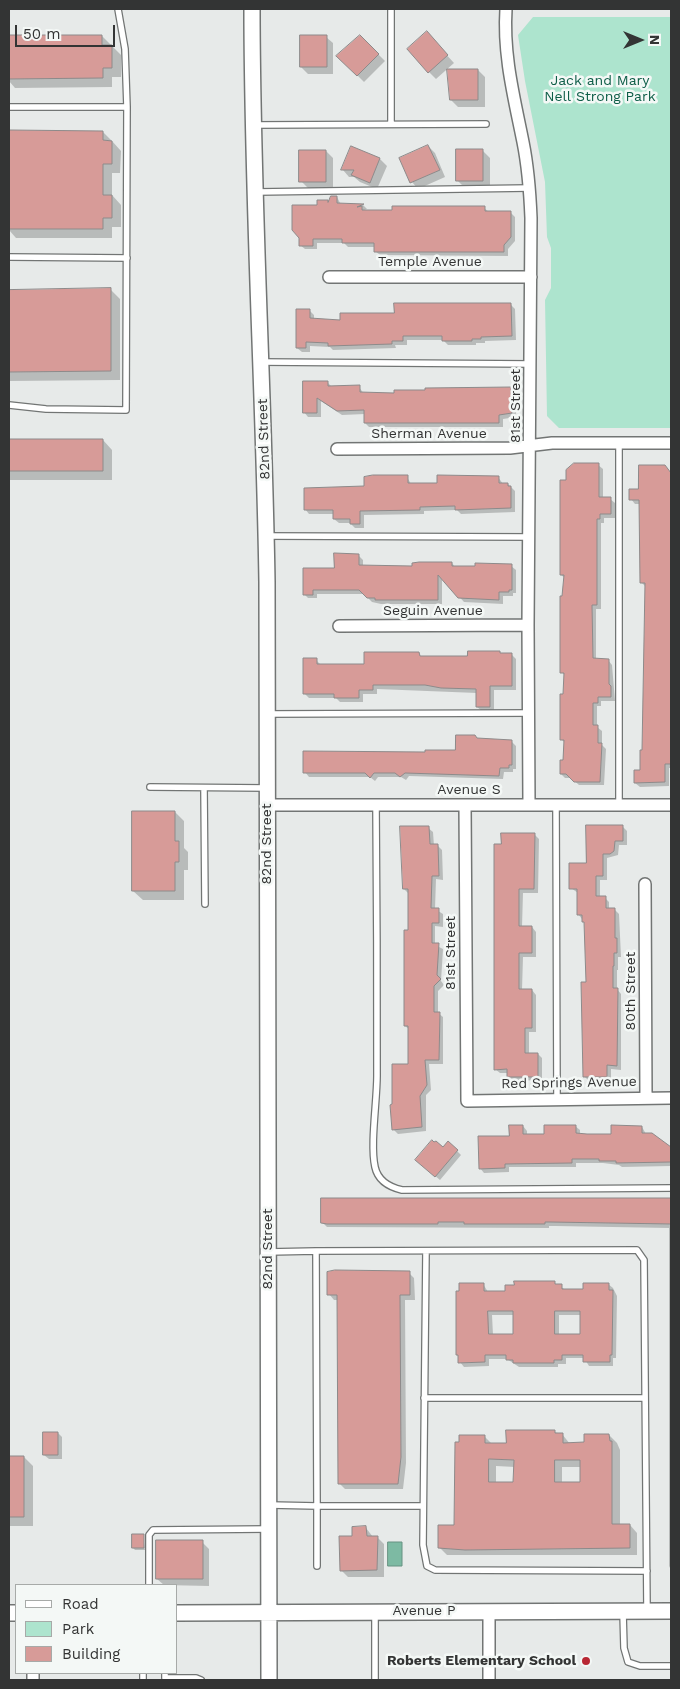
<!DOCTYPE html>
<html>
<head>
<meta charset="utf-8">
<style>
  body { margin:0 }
  #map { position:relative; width:680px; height:1689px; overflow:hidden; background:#e7eae9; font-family:"Work Sans",sans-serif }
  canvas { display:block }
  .frame { position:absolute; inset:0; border:10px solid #333434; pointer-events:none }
  .legend { position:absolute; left:15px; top:1584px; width:162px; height:90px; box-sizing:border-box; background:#f4f8f6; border:1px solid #a7aaa8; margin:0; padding:6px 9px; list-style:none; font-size:15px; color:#333434 }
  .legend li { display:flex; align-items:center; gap:10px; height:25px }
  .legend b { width:25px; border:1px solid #a7aaa8 }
  .north { position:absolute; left:615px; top:15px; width:50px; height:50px; -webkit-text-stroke:4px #f4f8f6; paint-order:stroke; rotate:90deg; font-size:14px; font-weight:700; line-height:20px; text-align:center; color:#333434 }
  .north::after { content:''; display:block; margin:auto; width:18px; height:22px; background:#333434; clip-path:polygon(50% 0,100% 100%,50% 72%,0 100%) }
  .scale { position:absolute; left:15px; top:25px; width:100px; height:22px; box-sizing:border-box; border:2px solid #333434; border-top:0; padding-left:6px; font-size:15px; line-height:18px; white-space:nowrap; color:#333434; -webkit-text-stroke:4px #f4f8f6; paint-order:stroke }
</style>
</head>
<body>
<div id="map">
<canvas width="680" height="1689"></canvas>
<div class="frame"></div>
<ul class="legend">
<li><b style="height:6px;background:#fff"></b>Road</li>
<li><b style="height:14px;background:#ade4ce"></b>Park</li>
<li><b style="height:14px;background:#d79b98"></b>Building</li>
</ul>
<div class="north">N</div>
<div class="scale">50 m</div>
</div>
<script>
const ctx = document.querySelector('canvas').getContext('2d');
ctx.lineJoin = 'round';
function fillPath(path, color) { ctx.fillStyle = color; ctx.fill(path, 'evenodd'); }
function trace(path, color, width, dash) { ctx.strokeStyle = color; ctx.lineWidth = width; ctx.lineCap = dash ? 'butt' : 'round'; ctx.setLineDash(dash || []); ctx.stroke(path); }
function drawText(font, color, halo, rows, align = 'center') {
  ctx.font = font + ' "Work Sans",sans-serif'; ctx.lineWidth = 5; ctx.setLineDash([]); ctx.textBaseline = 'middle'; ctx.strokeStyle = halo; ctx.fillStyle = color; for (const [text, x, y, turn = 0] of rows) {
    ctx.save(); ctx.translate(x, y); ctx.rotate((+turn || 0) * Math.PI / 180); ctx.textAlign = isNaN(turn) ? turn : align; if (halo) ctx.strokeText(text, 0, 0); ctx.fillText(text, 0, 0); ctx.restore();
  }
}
fillPath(new Path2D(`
  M533,17h138v411h-112l-12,-12 -2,-116 6,-12v-40l-4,-11 -2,-55 -20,-101 -7,-46z`), '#ade4ce');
const water = new Path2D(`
  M388,1542h14v24h-14z`);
fillPath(water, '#7dbaa3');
trace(water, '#679282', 1);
fillPath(new Path2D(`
  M9,36h93l19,19v22h-9v10l-97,1 -6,-7z
  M360,36l25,25 -21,21 -26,-26z
  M326,37l7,6v31h-25l-7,-7z
  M433,40l21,23 -18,16 -7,-7z
  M449,70h29l7,7v30h-27l-7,-7z
  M9,131l94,1 9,9 9,10 -1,22h-8v22l9,10v22h-9v11h-96l-7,-8z
  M428,146l7,7 10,24 -27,12 -6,-7z
  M352,148l28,11 7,7 -10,23 -17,-7 -6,-5h-5l-6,-7z
  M326,151l7,7v30h-25l-7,-7z
  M483,151l7,7v30h-25l-7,-7z
  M337,197l4,8h22l4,4 -3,1 2,2 118,-4 5,4h21l5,5v24l-7,8v7l-128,-1 -5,-4v-4h-27l-4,-4h-27v6h-12l-5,-4 18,-39z
  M111,290l9,9v81l-111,1v-90z
  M511,305l4,4 1,31 -31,1v2h-9v2h-28l-5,-5h-36v5h-12l1,3 -63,2 -3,-3 -20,-1v6h-8l-5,-4 12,-38 5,5v4l28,2 54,-7z
  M328,383l4,4h27l5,7 147,-5 4,4 1,24 -13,2v8h-134l-4,-4v-9l-23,1 -21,-14v16h-13l-4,-5z
  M103,440l9,10v30h-103v-39z
  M598,465l5,4v30h7l5,4v15h-11v5h-3v86h-5v51h12l4,5 3,36h-14v5h-4v21l5,4v14l4,4 -2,36h-25l-8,-7h-6l-4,-4 4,-31 -3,-3 3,-64 -3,-4 3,-94 -4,-3 6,-94z
  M669,471l2,3v294h-2v18l-29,1 -5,-4 6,-11 2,-20 3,-165 -5,-5 -1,-78h-5l-4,-5 9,-9z
  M407,477l4,7h27l60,-7 5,7h5l7,7v21l-54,2 -4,-4 -33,1v3l-60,1v13h-9l-5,-5h-11l-5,-4v-5h-25l-4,-5 60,-22z
  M358,555l5,5v7l50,1 39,-5 3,4 56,-1 5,4v23h-3v3h-10v8l-39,-2 -22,-24v26h-61l-9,-2 -8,-8h-47v4h-9l-4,-4 31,-25z
  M500,652l2,3h10l4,4v31h-22v21h-12l-5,-4v-14l-100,-4v5h-14v8h-23l-4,-4h-27l-5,-5 12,-33 5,5h44l53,-11 4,4 47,-1z
  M511,741l5,5v23h-3v3h-9l-1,7 -94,-3 -3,4 -5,-3h-23l-3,4 -5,-4h-61l-4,-5 122,-19 30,-2z
  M175,812l9,9v27l4,4v18h-4v30h-41l-10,-9z
  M623,827l4,4v14h-8l-1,10 -11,3v22h-7v17l5,1 4,4v8h6l4,4 2,43h-3v13h-1v19l4,5v76l-10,-1v12h-22l-5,-5 3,-93 -1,-59 -8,-10v-21l-7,-5 16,-24z
  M428,828l5,4 1,14h4l4,4 1,30 -7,-1 -1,30 8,5v13l-8,-1v19l8,4 -2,32 3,4 -6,6v22l5,4v47h-14l2,26 -5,5v36l-28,3 -5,-5v-23l17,-41v-35l-5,-4 4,-132 -5,-5z
  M534,834l5,5 -1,54h-15l-1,34h10l4,5v25h-13l-1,33h10l4,5v37h-7v22h9l4,4v22l-29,1 -5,-8h-8l-5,-4 7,-223z
  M523,1126l4,5v4h18l30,-9 5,4v5h33l29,-8 4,7h5l20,15v17l-49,1 -3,-2 -16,-2h-27v4h-67v5l-25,1 -4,-5z
  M457,1151l4,4 -21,25 -19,-16z
  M322,1199h349v371l-2,-4v-338l-114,-2h-6v2l-222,-1 -5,-5z
  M409,1273l5,5 1,22h-10l1,163 -3,26h-58l-5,-5 -2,-184h-4l-5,-6z
  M554,1283l12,7h18l24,-6 5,4 4,8 -1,62h-3v8h-24l-5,-8h-18v6h-8v3h-39l-12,-8h-18v7l-25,1 -4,-5 -3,-8 26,-70 5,8h19zM492,1315h23v20h-22zM559,1315h22v20h-22z
  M554,1432l8,2 8,10 15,-1 24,-8 8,8 3,7v75h10l7,8v22h-190l-8,-8 17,-21 28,-90 8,8h15zM496,1466l19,1v17h-19zM562,1467h19v16h-19z
  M58,1433l4,4v22h-13l-5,-4z
  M9,1457h15l9,9v60h-24z
  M366,1528l7,9h4l7,7v33h-36l-7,-7 13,-33z
  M143,1535l2,15h-10l-2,-2z
  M202,1542l7,7v37l-45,-1 -7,-6z`), '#0003');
const building = new Path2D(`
  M427,31l21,24 -20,18 -21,-24z
  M9,35h93v10h10v23h-9v10l-94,1z
  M300,35h27v32h-27z
  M360,35l19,19 -22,22 -21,-20z
  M447,69h31v31h-28z
  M9,130l94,1v9l9,1v23h-9v31h9v23h-9v11h-94z
  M428,145l12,25 -30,13 -11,-25z
  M351,146l29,12 -10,25 -19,-8 3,-5h-13z
  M456,149h27v32h-27z
  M299,150h27v32h-27z
  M331,196h6v7l27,1 -7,3 5,-1v4h30v-4h93v5h26v26l-7,8v7h-130v-9h-32v-4h-29v7h-14v-8l-7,-8v-25h25v-5h11v2z
  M111,288v83l-102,1v-82z
  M394,303h117l1,33 -31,1v2h-9v2h-30v-5h-39v5h-11v3l-64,2v-3l-22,-1v6h-10v-39h14v9l30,2v-7h54z
  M303,381h25v5l32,-1v7l34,1v-3h31v-2l86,-1 1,26 -13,2v8h-135v-13l-27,1 -20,-13v15h-14z
  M9,439h94v32h-94z
  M574,463h25v34h12v17h-11v5h-3v86h-5l1,53 16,1v25l2,2v11h-13v6h-5v22h5v18h4l-2,39h-26l-8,-8h-6v-14h3l1,-20h-4v-46h3l1,-21h-4v-77h2l2,-21h-4v-95h6v-10z
  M639,465h26l6,8v291h-6v18l-31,1v-13h6v-20h2l3,-167h-5l-1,-83h-10v-11h9z
  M373,475h35v8h29v-8l62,1v7h9v3h3v22l-56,2v-4l-35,1v3l-60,1v13h-10v-5h-17v-9h-29v-22l60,-2v-9z
  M334,553l25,1v11l53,1v-3l7,-1h33v4h23v-3l37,1v26h-3v2h-10v8l-41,-2 -20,-23v25h-63v-2h-8l-8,-8h-46v5h-10v-27h31z
  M468,651h32v2h12v33h-22v21h-14v-18l-35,-1 -16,-3h-52v5h-14v8h-25v-4h-31v-36h14v6h47v-12h55l1,4h47z
  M456,735h19l2,3 35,2v25h-3v3h-9l-1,8 -94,-3 -5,4 -5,-4h-21l-4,5 -5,-5h-62v-22l122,1v-2h30z
  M132,811h43v30h4v21h-4v29h-43z
  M586,825h37v16h-8l-1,10 -4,3h-7v22h-7v20h10v12h9v30h2v15h-3v13h-1v22h5l-1,78 -10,-1v12h-24l-2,-95h5l-2,-60h-2v-7h-5v-26h-8v-26h17z
  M400,826h29l1,18h8l1,32h-7l-1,32h8v15h-7v20h7l-2,32 4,4 -7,7v26h6l-1,48h-14l2,25 -7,11 2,31 -30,3 -2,-25 2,-1v-40h16v-38h-4v-96h4v-41h-5z
  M501,833h34l-1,56h-15v37h13v27h-13v36h13v39h-7v25h13v24h-31v-8l-13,1v-226h7z
  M509,1125h14v9h21v-9h32v8l11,1h24v-9l31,1v7h10l19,14v15l-55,1v-2h-17v-2h-27v4l-67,1v4l-26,1 -1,-33h31z
  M432,1140l2,2 2,-1 7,6 5,-6 10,9 -23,27 -20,-17z
  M321,1198h350v26l-121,-2h-5v2h-81v-2h-26v2h-111l-6,-1z
  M335,1270l75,1v24h-10l1,162 -3,27h-60l-1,-189h-10v-23z
  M514,1281h41v3h7v5h21v-6h26v7h4l-1,65h-2v7h-27v-7h-21v5h-8v3h-41v-3h-7v-5h-21v7l-27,1v-8h-2v-64h3v-8h25v8h21v-6h9zM488,1311h25v23h-24zM555,1311h25v23h-25z
  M506,1430h49v3h8v10l21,-1v-8h25l1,7h2v83h18v24l-165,2 -27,-2v-23h16l1,-83h4v-7h26v8h21zM489,1459l25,1 -1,22h-24zM555,1460h25v22h-25z
  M43,1432h15v23h-15z
  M9,1456h15v61h-15z
  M366,1526l1,10h11l-1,34 -37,1 -1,-35h13v-9z
  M132,1534h12v14h-12z
  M156,1540h47v39h-47z`);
fillPath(building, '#d79b98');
trace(building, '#8d8a8a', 1);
const lane = new Path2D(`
  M9,107h118
  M391,124v-115
  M254,125l232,-1
  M257,192l272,-4
  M9,257l118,1
  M261,362l270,2
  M9,405l37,4 80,1 1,-303 -2,-58 -7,-40
  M619,443v362
  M267,536l262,1
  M268,714l261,-1
  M150,787l117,1
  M204,788l1,116
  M376,805c1,90 1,181 1,271 0,25 -7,69 -2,91 3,14 14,20 27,23l269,-2
  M556,805l1,294
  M316,1251l321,-1 7,10 3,349
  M426,1251l-3,294 4,21 8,4 212,1
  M268,1252l48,-1 1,255 -47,-1
  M424,1398h221
  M317,1566v-60h106
  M149,1585v-50l4,-5 114,-1
  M375,1613v67
  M623,1613l1,35 4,14 12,4h31
  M165,1673v5h31l5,2
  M143,1680v-7`);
const street = new Path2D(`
  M506,9c-3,46 8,88 17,133 5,25 7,51 8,76l-3,407 1,180
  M329,277h202
  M337,449l173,-1 42,-5h119
  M339,626l189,-1
  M267,805h404
  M465,805l2,296 204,-3
  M645,884l1,214
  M489,1611v69
  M33,1673v7`);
const secondary = new Path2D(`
  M252,9c0,191 12,382 15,573l2,1098
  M9,1613h7
  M176,1613l495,-2`);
trace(lane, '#727574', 8);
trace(street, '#727574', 14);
trace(secondary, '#727574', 18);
trace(lane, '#fff', 5.5);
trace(street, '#fff', 11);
trace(secondary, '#fff', 15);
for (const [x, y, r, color] of [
  [586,1661,5,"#b82733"]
]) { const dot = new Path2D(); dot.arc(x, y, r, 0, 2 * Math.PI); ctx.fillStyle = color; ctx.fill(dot); trace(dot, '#f4f8f6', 2); }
drawText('14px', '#0d5d47', '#f4f8f6', [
  ["Jack and Mary",600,81],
  ["Nell Strong Park",600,97]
]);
drawText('14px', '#333434', '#f4f8f6', [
  ["Temple Avenue",430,262],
  ["81st Street",516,406,-90],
  ["Sherman Avenue",429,434],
  ["82nd Street",264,439,-92],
  ["Seguin Avenue",433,611],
  ["Avenue S",469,790],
  ["82nd Street",267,844,-90],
  ["81st Street",451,953,-90],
  ["80th Street",631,991,-90],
  ["Red Springs Avenue",569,1083,-1],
  ["82nd Street",268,1249,-90],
  ["Avenue P",424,1611]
]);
drawText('bold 14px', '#333434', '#f4f8f6', [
  ["Roberts Elementary School",576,1661]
], 'right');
</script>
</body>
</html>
